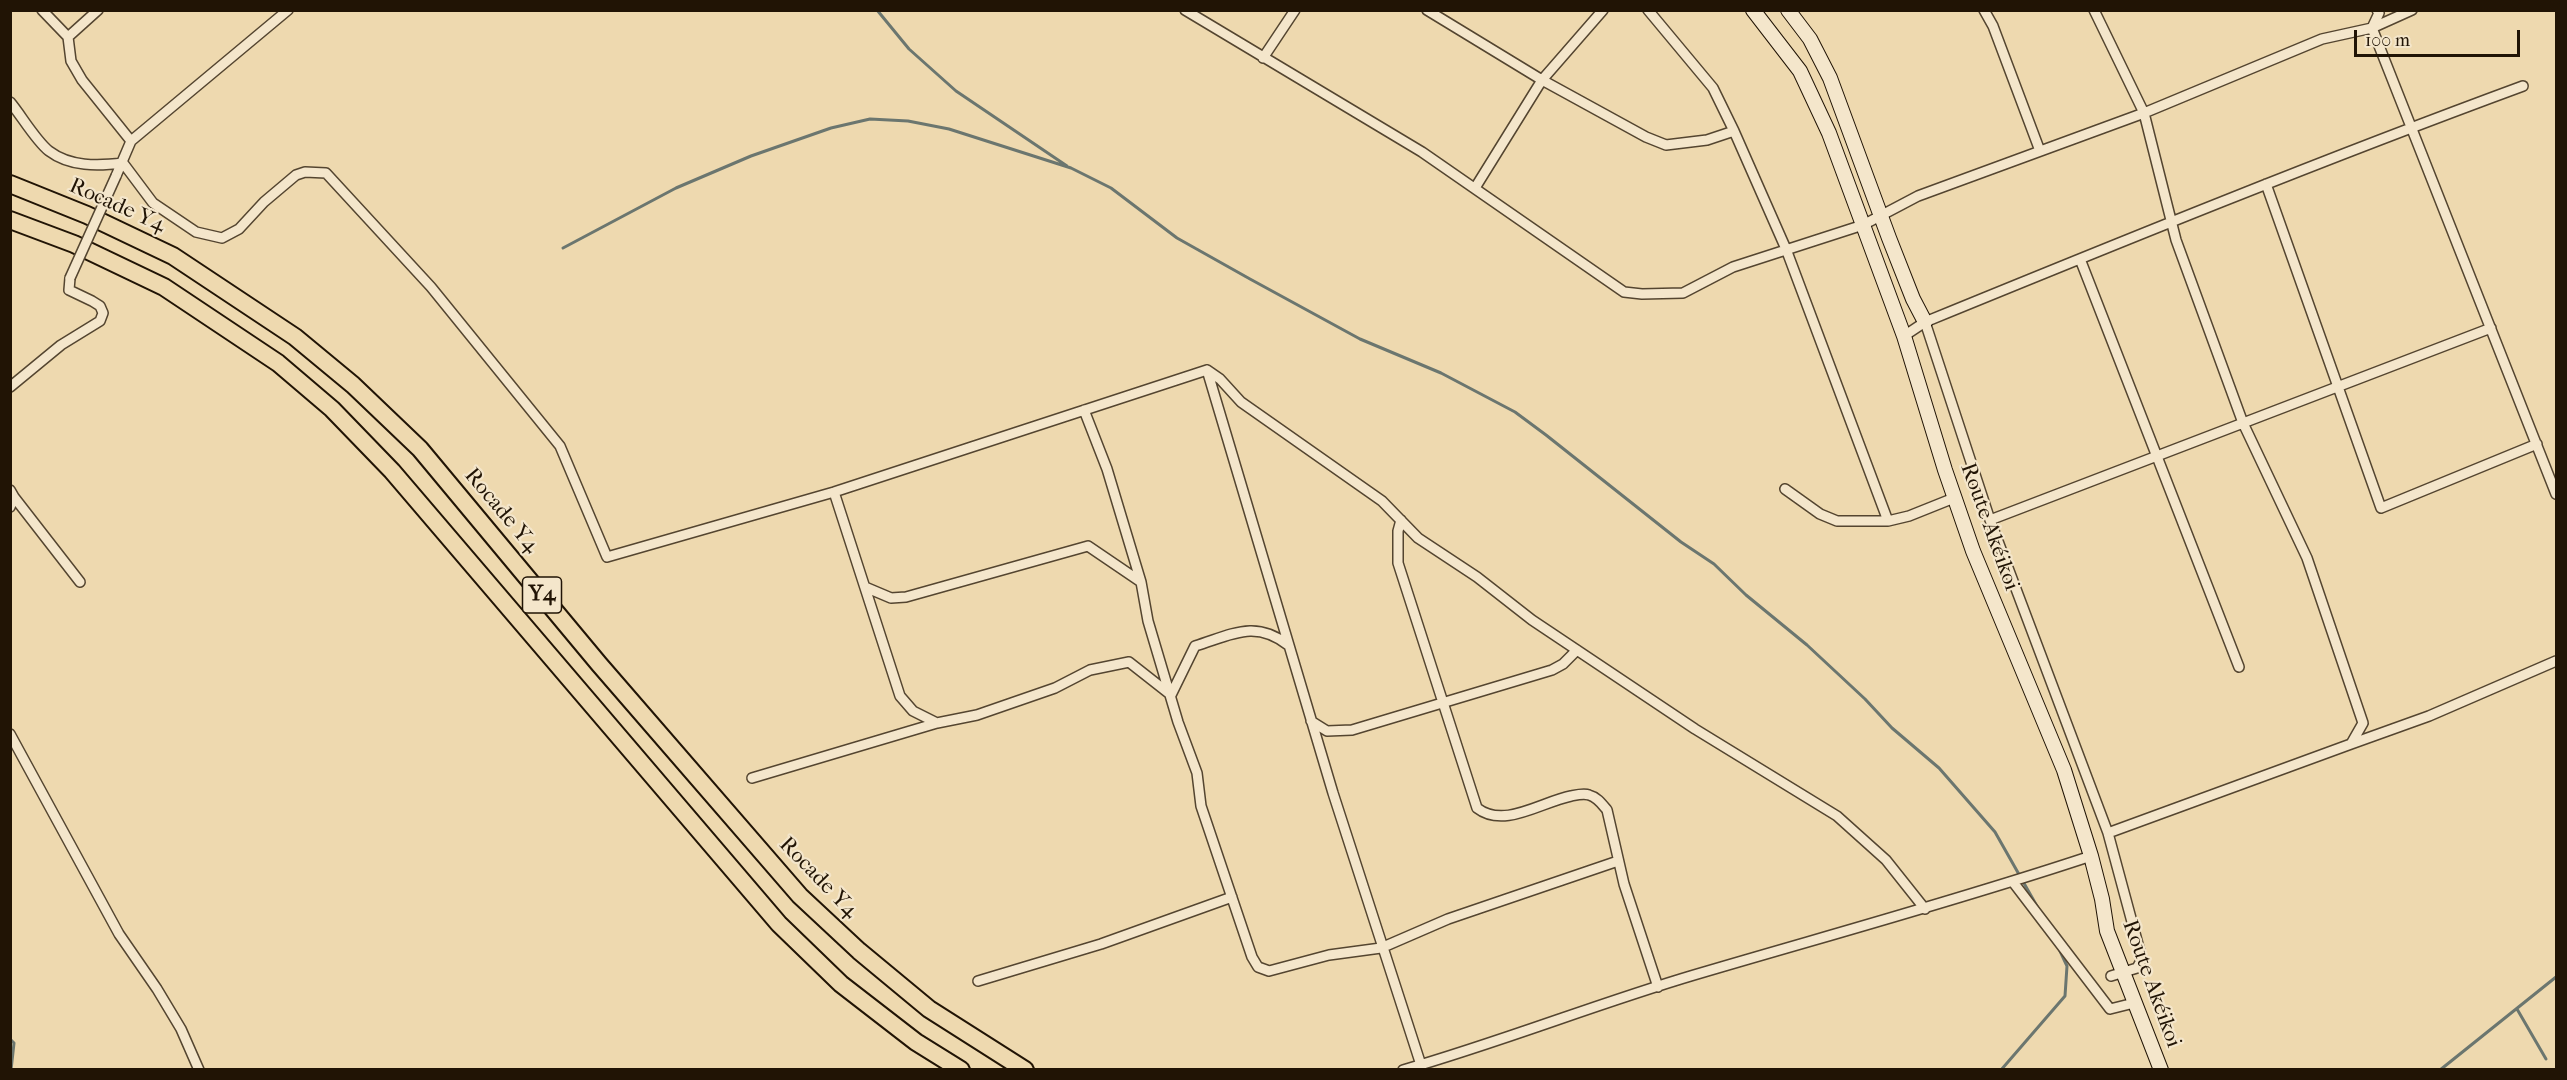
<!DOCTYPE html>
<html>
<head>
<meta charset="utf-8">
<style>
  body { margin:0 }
  #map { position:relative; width:2567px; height:1080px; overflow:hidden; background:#eed9af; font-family:"IM FELL French Canon",serif }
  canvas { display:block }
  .frame { position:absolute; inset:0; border:12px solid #211405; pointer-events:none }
  .scale { position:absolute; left:2354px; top:30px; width:166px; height:27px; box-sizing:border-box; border:3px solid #211405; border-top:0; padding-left:8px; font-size:18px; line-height:21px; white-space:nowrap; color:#211405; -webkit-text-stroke:4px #f4e6cb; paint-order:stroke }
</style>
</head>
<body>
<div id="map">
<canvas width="2567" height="1080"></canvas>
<div class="frame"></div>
<div class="scale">100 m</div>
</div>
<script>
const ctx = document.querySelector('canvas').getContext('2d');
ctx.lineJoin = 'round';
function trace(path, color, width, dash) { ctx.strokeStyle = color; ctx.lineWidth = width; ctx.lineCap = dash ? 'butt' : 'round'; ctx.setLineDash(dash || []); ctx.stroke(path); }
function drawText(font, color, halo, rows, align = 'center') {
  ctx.font = font + ' "IM FELL French Canon",serif'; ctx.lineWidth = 4.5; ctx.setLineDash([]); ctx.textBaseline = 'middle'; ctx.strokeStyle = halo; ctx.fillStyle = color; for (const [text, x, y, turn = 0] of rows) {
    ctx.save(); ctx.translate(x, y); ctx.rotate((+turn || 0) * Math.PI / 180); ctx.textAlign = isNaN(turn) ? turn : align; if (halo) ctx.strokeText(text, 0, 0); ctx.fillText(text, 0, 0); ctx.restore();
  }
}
trace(new Path2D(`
  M877,10l32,39 47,42 111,75
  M563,248l113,-60 75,-32 80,-28 39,-9 38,2 41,8 122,39 40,20 66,50 73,41 110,60 81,34 74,39 31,23 135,107 33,22 32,31 61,50 58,54 27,29 47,40 56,64 43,76
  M2517,1009l29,50
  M10,1039l4,4 -3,27
  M2001,1070l64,-74 2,-30 -7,-15
  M2440,1070l116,-93`), '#6b766f', 3);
const street = new Path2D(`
  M42,10l26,27 3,24 11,19 49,61 -15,35
  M1185,10l237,142 202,140 18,2 41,-1 50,-26 130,-42 55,-29 226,-83 178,-74 50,-11 40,-18
  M1427,10l115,70 104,57 20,8 41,-5 27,-9
  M1648,10l65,78 21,43 52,118 102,272
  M1984,10l9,16 47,125
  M2377,10l2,3 -7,15 184,466
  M68,37l30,-27
  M1263,58l32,-48
  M10,102c11,13 26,39 39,49 21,16 49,15 74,12l30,40 43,29 26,6 17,-9 25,-27 32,-27 9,-3 21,1 105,114 129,159 47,111 227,-65 373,-122 13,9 21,23 141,99 36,37 59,39 55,43 163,109 142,87 49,44 39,49
  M131,141l157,-131
  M2266,184l115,324 156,-64
  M1475,188l67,-108 61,-70
  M2080,259l159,408
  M1925,322l65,198 118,313 243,-89 12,-21 -56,-165 -64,-135 -67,-183 -32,-127 -50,-103
  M1904,336l21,-14c198,-81 397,-162 598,-236
  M1207,370l126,423 88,272
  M10,387l51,-42 39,-24 3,-8 -3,-7 -8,-5 -23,-11 1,-12
  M1084,410l23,59 34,113 7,39 30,101 19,51 4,33 51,151 6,10 11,4 60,-16 52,-7 67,-29 170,-58
  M1785,489l35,25 17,7h51l21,-5 45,-18
  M10,490l4,7 -4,10
  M834,492l66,204 13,15 24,12
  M14,497l66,85
  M1401,520l-3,11v32l79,245c27,21 64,-6 94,-12 5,-1 13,-3 18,-1 8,2 13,9 18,15l17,74 34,103
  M1990,520l501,-192
  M865,587l26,11 15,-1 182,-51 53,36
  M1311,721l16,10 25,-1 200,-60 11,-6 14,-14
  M10,734l109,200 38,55 24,40 18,41
  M2351,744l78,-28 127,-55
  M752,778l185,-55 40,-8 78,-27 35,-18 39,-8 42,33 24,-49c36,-11 60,-27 93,-1
  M2108,833l34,126 -5,9 -26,8
  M2013,882l97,127 24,-6
  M978,981l123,-37 131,-47
  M1403,1070c98,-28 193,-66 291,-95 132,-39 265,-75 397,-119`);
const secondary = new Path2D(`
  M1753,10l47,61 29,62 75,203 41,134 28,81 91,219 27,86 11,43 5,32 54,139
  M1788,10l22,29 20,39 59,160 24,61 12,23`);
const highway = new Path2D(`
  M10,184l77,31 86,41 122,81 58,48 67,64 179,215 201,232 59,55 70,58 96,61
  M10,220l64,24 90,43 114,76 54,46 60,62 387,453 62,60 75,58 45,28`);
trace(street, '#544530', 12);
trace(secondary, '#211405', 16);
trace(highway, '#211405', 20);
trace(street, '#f4e6cb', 9);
trace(secondary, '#f4e6cb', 14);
trace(highway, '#eed9af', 16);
const streetBridge = new Path2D(`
  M70,278l46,-102`);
trace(streetBridge, '#544530', 12, []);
trace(streetBridge, '#f4e6cb', 9);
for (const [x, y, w] of [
  [542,595,39]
]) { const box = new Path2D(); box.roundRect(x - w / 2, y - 18, w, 36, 4.5); ctx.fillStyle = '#f4e6cb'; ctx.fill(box); trace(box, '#211405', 1.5); }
drawText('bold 21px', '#211405', null, [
  ["Y4",542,595]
]);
drawText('22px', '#211405', '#f4e6cb', [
  ["Rocade Y4",117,206,24],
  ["Rocade Y4",501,511,50],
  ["Route Akéikoi",1989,527,70],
  ["Rocade Y4",818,878,46],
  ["Route Akéikoi",2151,984,70]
]);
</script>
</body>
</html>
